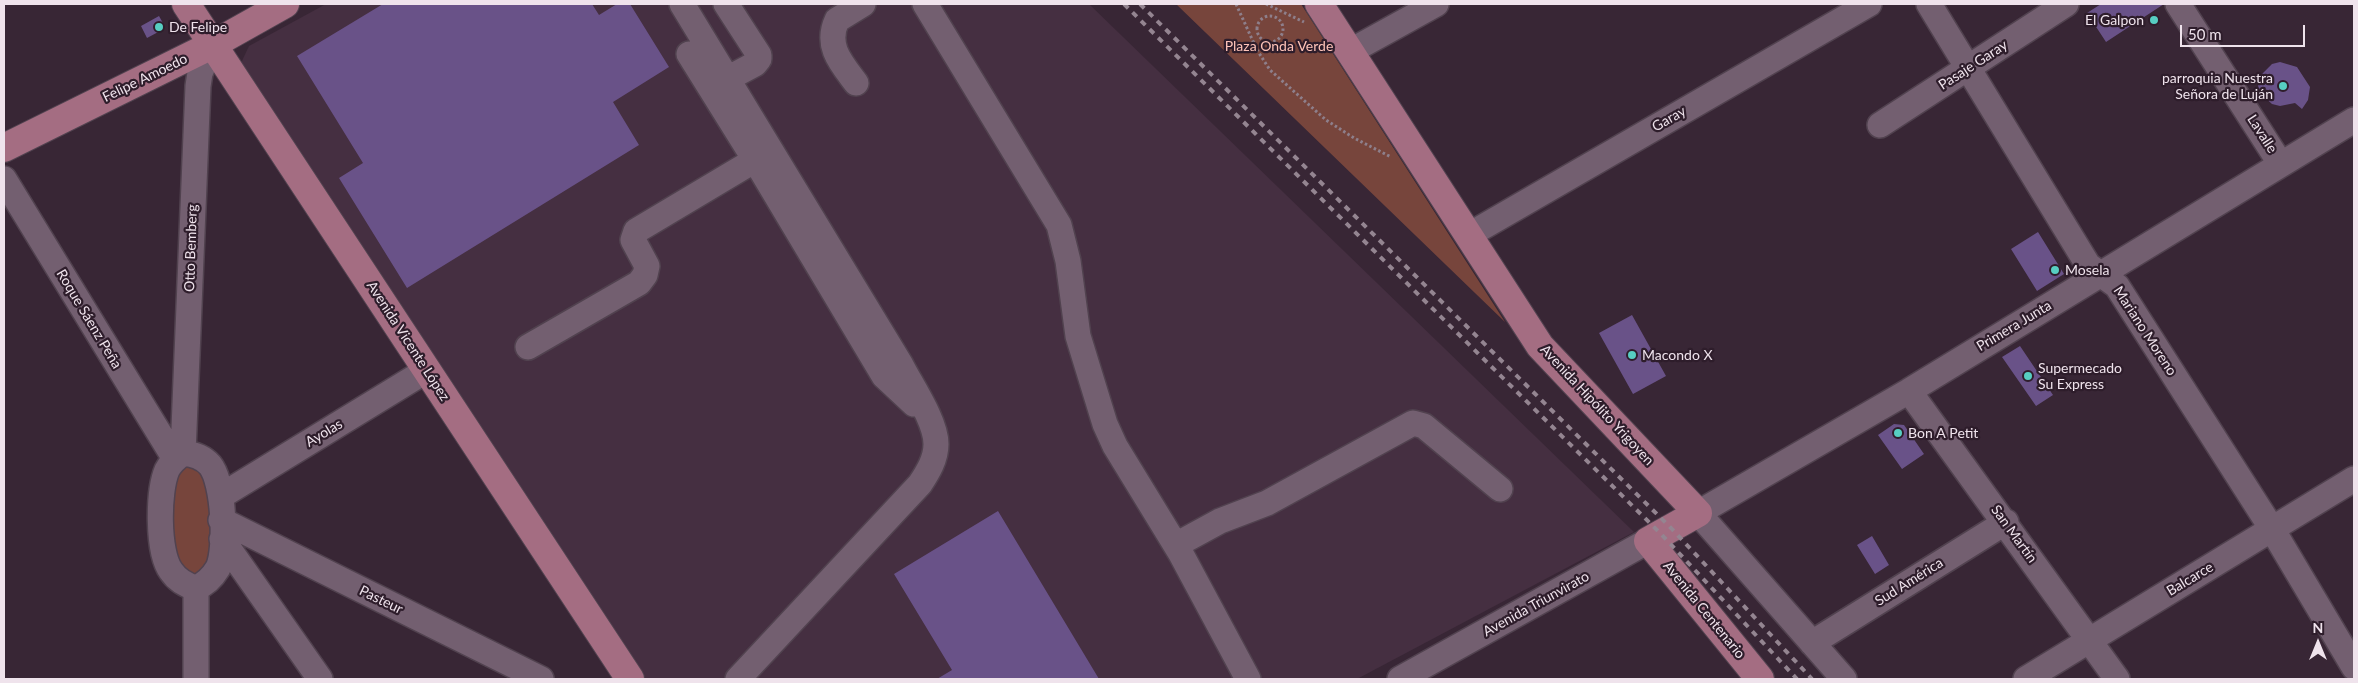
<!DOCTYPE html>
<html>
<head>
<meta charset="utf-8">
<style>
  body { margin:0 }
  #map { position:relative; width:2358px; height:683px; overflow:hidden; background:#382635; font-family:Lato,sans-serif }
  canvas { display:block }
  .frame { position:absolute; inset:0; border:5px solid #efe3ec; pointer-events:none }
  .north { position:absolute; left:2293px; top:618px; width:50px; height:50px; -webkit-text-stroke:4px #2e1d2b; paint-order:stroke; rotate:0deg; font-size:14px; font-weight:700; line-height:20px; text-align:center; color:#efe3ec }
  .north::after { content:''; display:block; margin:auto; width:18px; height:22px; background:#efe3ec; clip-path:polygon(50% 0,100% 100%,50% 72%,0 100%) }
  .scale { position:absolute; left:2180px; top:25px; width:125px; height:22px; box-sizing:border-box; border:2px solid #efe3ec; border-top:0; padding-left:6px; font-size:15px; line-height:18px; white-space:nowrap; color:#efe3ec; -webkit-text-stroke:4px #2e1d2b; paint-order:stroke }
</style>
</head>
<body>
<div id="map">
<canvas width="2358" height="683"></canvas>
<div class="frame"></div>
<div class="north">N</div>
<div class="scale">50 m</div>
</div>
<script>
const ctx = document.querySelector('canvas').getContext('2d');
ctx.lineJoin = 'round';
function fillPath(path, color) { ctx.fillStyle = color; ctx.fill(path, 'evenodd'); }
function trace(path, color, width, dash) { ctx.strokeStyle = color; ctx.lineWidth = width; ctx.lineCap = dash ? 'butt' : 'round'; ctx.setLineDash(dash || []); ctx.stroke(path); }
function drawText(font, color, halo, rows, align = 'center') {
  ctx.font = font + ' Lato,sans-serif'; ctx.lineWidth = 4.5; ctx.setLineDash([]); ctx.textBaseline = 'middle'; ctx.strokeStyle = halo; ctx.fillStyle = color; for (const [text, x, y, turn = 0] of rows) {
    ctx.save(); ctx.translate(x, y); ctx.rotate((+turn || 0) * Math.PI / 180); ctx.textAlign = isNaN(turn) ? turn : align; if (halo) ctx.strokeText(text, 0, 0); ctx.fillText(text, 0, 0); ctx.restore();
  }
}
fillPath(new Path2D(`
  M326,4h763l545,528 -277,147h-716l-400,-616 8,-17z`), '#452f41');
fillPath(new Path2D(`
  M1176,4h125l204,318z
  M184,461l18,7 13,29 -8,77 -24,4 -14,-33 -1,-48z`), '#77453c');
fillPath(new Path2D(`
  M383,4h209l7,11 18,-11h13l39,63 -56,35 26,43 -232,143 -68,-110 24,-15 -66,-107z
  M2101,4h63l-58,38 -19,-29z
  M159,16l5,9 -2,5 -15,8 -6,-12z
  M2280,62l17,5 13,20 -2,13 -6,9 -7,-6 -15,3 -8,-2 -13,-12 -1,-8 2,-8 12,-12z
  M2038,232l26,42 -27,17 -26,-42z
  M1632,315l34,61 -33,18 -34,-61z
  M2020,346l33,49 -17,11 -34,-49z
  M1894,424l10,1 20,29 -22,15 -24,-34z
  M998,511l101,168h-162l15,-9 -58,-96z
  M1872,536l17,29 -14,9 -18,-29z`), '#695288');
const minor = new Path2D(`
  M682,4l219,361c10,20 35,56 35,79 0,15 -8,28 -16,40l-182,195
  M726,4l33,51v4l-4,5 -28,15
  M925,4l134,221 9,36 10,75 27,88 10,22 66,108 67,125
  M1929,4l159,261 29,21 155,243 82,138
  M2178,4l102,159
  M1351,51l85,-47
  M689,54l66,106 129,216 30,28
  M856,83c-15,-20 -31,-37 -19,-63l26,-16
  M1880,125l186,-121
  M4,179l171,280
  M1469,235l400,-231
  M528,347l111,-64 6,-8 2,-9 -14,-26 3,-9 119,-71
  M1909,391l208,288
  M183,453l15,-367 2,-13 12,-28
  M183,453c11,1 20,4 27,12 14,17 17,84 8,103 -6,10 -12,16 -22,20 -11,-3 -19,-8 -25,-17 -14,-19 -13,-80 -4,-101 4,-8 9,-12 16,-17z
  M221,496l206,-126
  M221,520l320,159
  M222,539l98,140
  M1176,545l44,-24 47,-18 146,-80 11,3 76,63
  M196,588v91
  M1812,643l194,-121
  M1400,679l248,-138
  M1844,679l-146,-166 211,-122 445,-271
  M2026,679l328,-200`);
const major = new Path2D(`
  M186,4l444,675
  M1319,4l221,342 158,167 -50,28 112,138
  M4,148l208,-103 73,-41`);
trace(minor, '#51424f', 28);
trace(major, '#51424f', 30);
trace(new Path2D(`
  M1236,4l21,46 13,20 56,50 28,18 37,19
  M1266,4l38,18
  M1257 29a13 13 0 1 1 26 0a13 13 0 1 1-26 0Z`), '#8e7f8b', 3, [2.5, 2.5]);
trace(minor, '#735f70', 25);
trace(major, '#a46d82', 28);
trace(new Path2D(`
  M1124,4l537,530 136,145
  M1140,4l531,524 141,151`), '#948591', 4, [6, 6]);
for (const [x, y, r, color] of [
  [2154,20,5,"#57cec2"],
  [159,27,5,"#57cec2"],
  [2283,86,5,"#57cec2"],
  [2055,270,5,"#57cec2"],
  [1632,355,5,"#57cec2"],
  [2028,376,5,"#57cec2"],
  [1898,433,5,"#57cec2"]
]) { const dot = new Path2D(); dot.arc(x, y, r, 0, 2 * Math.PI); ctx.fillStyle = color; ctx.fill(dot); trace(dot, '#2e1d2b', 2); }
drawText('14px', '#efe3ec', '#2e1d2b', [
  ["El Galpon",2144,20,"right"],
  ["De Felipe",169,27],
  ["parroquia Nuestra",2273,78,"right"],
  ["Señora de Luján",2273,94,"right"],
  ["Mosela",2065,270],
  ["Macondo X",1642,355],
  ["Supermecado",2038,368],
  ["Su Express",2038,384],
  ["Bon A Petit",1908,433]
], 'left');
drawText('14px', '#ffc4b9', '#2e1d2b', [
  ["Plaza Onda Verde",1279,46]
]);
drawText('14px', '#efe3ec', '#2e1d2b', [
  ["Pasaje Garay",1973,65,-33],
  ["Felipe Amoedo",145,78,-26],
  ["Garay",1669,119,-30],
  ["Lavalle",2262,134,57],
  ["Otto Bemberg",191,248,-88],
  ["Roque Sáenz Peña",89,319,59],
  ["Primera Junta",2014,326,-31],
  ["Mariano Moreno",2145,331,57],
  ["Avenida Vicente López",408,341,57],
  ["Avenida Hipólito Yrigoyen",1597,405,47],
  ["Ayolas",324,433,-31],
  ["San Martín",2014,534,54],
  ["Balcarce",2190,579,-31],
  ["Sud América",1909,582,-32],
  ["Pasteur",381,600,26],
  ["Avenida Triunvirato",1536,604,-29],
  ["Avenida Centenario",1704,610,51]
]);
</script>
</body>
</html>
